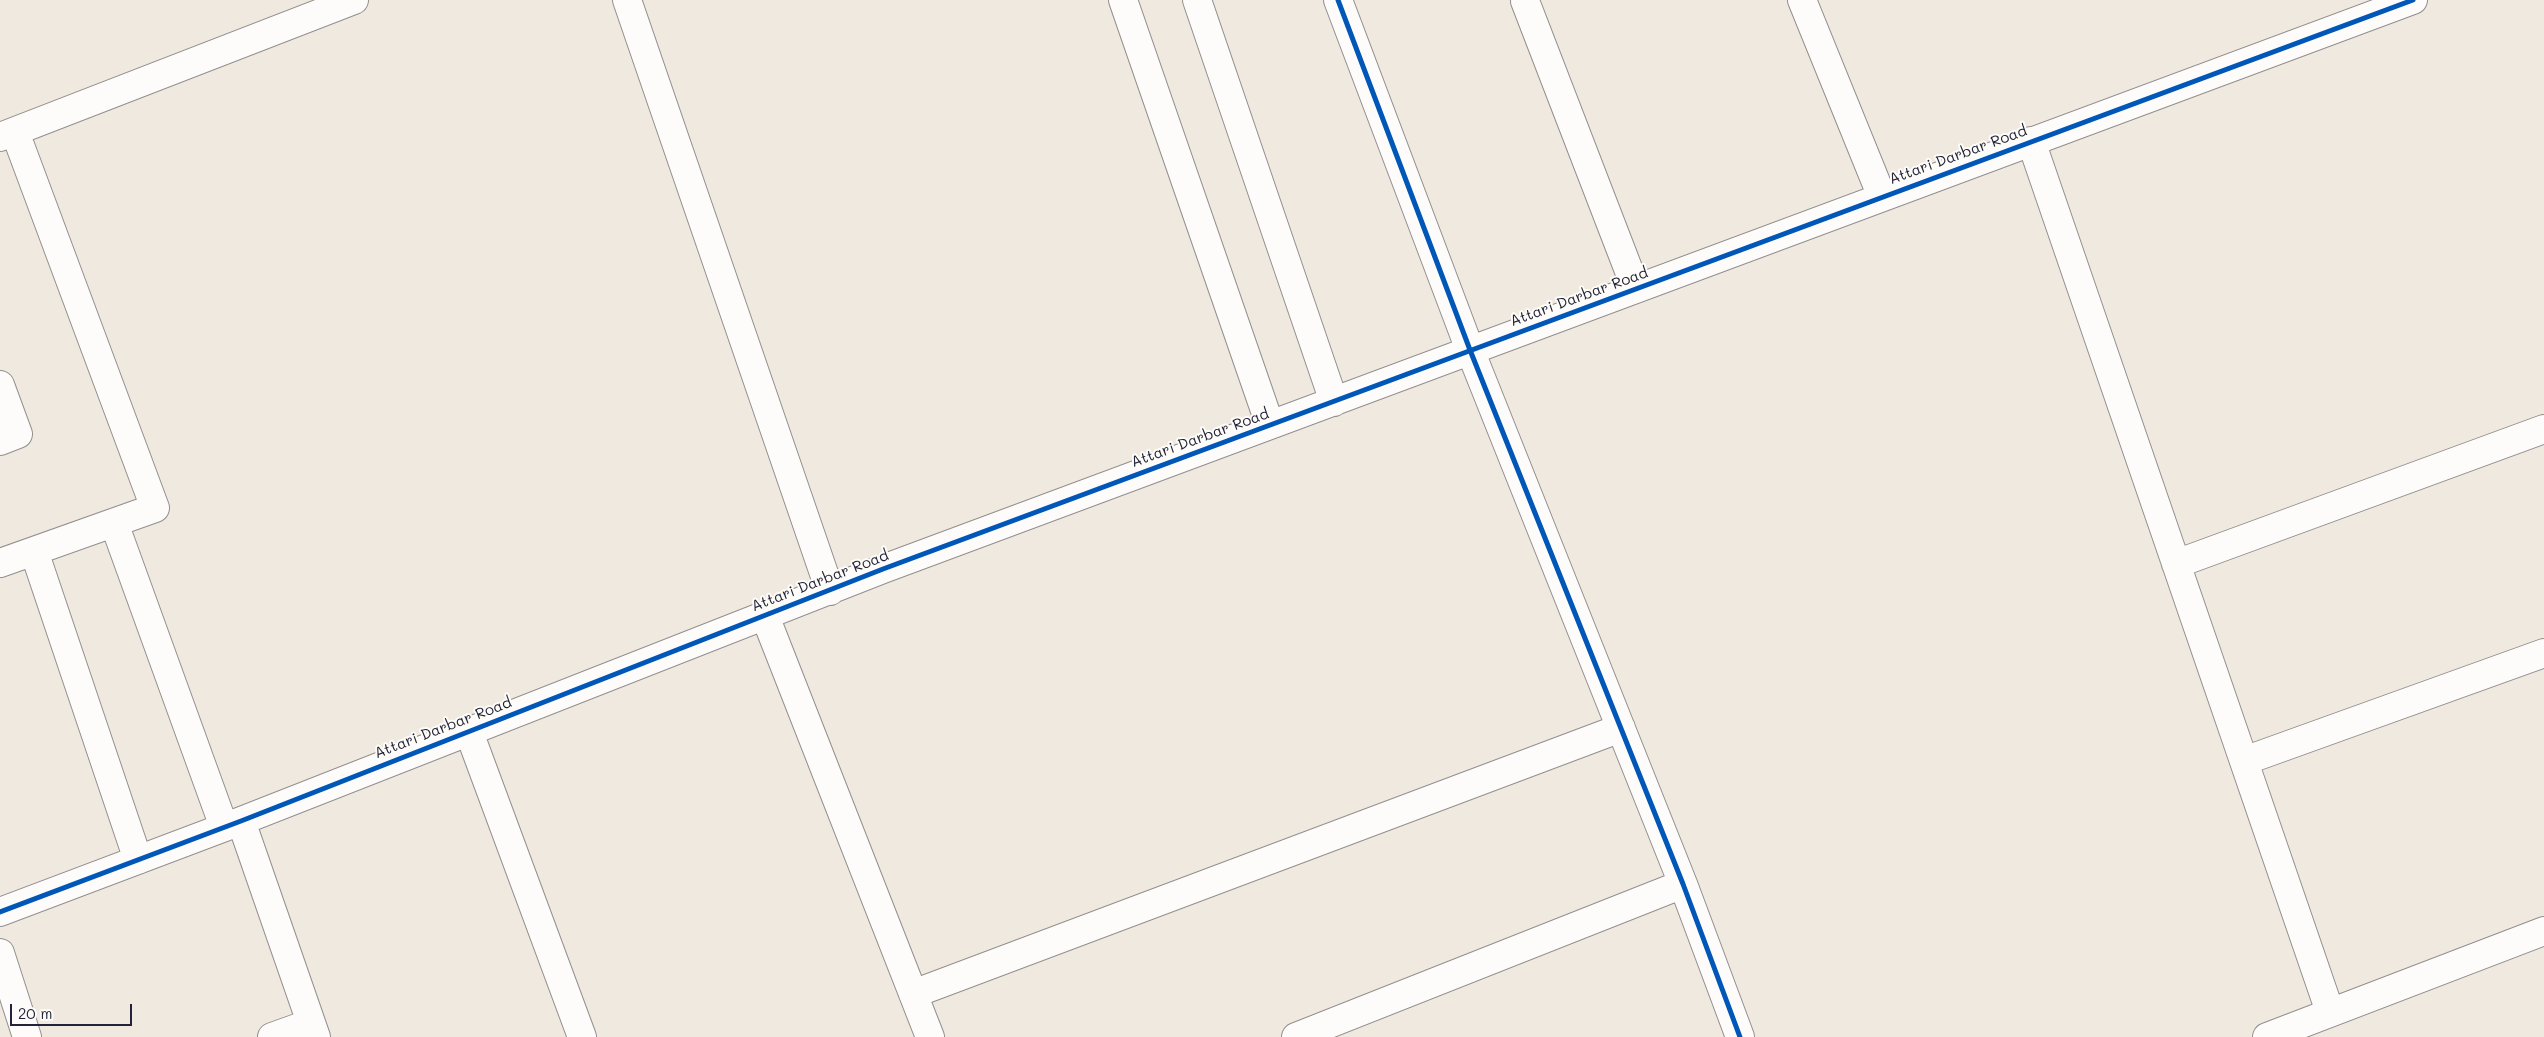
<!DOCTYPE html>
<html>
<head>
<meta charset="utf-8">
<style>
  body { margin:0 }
  #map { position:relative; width:2544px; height:1037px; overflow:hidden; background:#efe9df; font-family:Mali,sans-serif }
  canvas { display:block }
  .scale { position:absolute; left:10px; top:1004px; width:122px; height:22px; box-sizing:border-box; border:2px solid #22223b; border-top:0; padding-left:6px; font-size:15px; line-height:18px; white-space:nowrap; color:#22223b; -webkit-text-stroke:4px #fdfcf7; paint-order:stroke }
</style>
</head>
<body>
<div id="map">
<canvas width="2544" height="1037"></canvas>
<div class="scale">20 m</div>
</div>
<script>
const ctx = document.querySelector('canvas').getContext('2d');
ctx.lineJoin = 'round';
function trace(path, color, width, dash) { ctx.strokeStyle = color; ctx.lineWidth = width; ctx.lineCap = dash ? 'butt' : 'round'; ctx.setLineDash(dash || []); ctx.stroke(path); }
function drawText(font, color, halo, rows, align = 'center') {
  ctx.font = font + ' Mali,sans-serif'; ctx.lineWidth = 4; ctx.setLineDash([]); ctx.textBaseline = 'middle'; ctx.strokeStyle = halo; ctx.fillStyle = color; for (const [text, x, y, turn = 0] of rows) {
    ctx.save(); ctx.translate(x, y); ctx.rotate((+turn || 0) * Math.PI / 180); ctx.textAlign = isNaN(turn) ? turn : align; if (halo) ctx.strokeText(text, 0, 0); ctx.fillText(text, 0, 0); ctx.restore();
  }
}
const minor = new Path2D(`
  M627,0l203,591
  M1123,0l147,425
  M1197,0l137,402
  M1338,0l132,350 213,534 57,153
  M1802,0l80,197
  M1525,1l111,288
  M0,137l354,-137
  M2031,141l299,871
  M0,385l18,49 -18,7
  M114,523l110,304
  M34,551l104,309
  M0,563l155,-55 -140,-376
  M2176,564l368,-135
  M765,616l165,421
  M469,732l113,305
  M2244,761l300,-108
  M241,821l75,216
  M0,912l241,-91 642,-252 1530,-569
  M0,953l27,84
  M913,994l708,-266
  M272,1037l39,-14
  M1296,1037l387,-153
  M2267,1037l277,-106`);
trace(minor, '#938f8f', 30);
trace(minor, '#fdfcfa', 28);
trace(new Path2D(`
  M1338,0l132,350 213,534 57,153
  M0,912l241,-91 642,-252 1530,-569`), '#0057b8', 5);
drawText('15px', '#22223b', '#fdfcf7', [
  ["Attari Darbar Road",1958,155,-20],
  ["Attari Darbar Road",1579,297,-20],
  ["Attari Darbar Road",1200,438,-20],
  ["Attari Darbar Road",820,581,-21],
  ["Attari Darbar Road",443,728,-21]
]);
</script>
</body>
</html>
